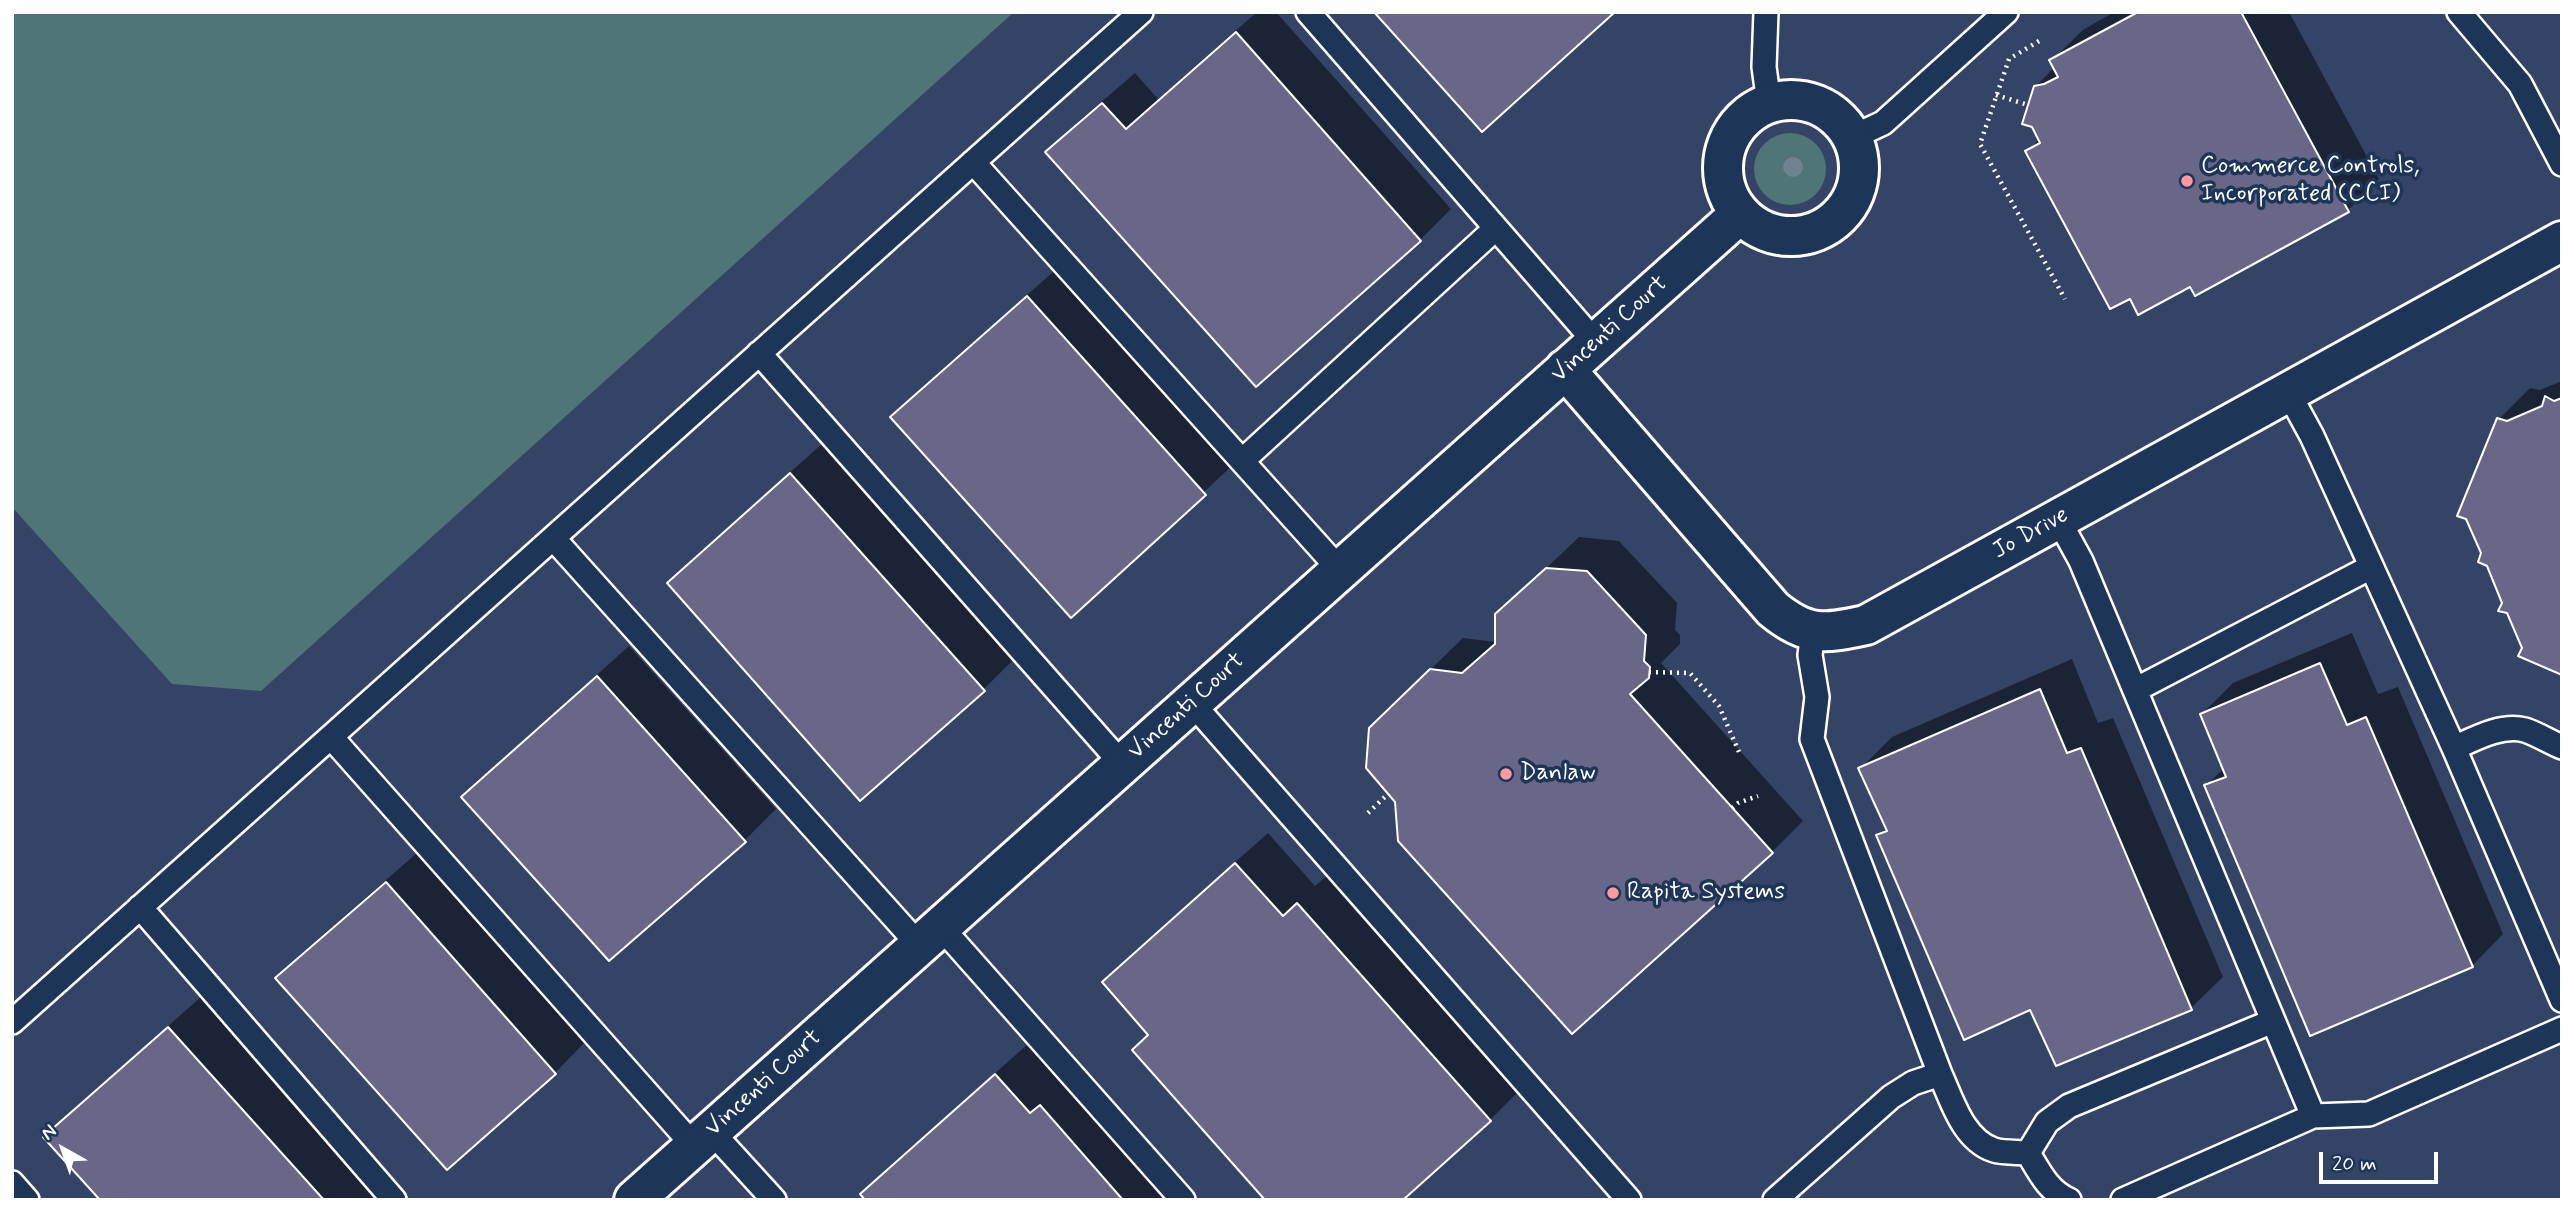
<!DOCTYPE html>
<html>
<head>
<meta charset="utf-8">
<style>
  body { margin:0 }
  #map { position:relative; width:2574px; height:1212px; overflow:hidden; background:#1d3557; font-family:Mynerve,sans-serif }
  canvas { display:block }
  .frame { position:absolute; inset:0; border:14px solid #fff; pointer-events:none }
  .north { position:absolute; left:28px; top:1114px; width:70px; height:70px; -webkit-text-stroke:5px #1d3557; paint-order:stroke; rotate:320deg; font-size:19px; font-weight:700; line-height:28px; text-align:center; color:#fff }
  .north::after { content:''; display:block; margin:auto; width:24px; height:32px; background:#fff; clip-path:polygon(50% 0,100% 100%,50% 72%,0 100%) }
  .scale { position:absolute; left:2319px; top:1152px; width:119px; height:32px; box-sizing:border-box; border:4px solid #fff; border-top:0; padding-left:9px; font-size:21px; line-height:24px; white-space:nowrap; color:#fff; -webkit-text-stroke:5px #1d3557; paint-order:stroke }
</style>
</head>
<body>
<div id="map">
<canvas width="2574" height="1212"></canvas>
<div class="frame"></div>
<div class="north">N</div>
<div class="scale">20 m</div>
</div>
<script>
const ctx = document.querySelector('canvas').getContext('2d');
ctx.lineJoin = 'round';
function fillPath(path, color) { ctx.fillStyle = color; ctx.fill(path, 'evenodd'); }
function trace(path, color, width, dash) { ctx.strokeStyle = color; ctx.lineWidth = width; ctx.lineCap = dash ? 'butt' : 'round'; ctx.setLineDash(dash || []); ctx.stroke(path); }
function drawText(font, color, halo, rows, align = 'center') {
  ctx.font = font + ' Mynerve,sans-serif'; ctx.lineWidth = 7; ctx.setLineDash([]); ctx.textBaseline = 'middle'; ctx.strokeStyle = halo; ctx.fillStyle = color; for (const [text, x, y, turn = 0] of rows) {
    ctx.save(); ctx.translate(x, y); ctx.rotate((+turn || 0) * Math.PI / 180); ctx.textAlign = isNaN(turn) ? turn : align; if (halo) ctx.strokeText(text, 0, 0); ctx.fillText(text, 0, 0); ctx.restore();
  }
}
fillPath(new Path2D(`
  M12,12h2550v1188h-2550z`), '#344466');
fillPath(new Path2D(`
  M12,12h1002l-753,679 -89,-7 -160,-177z
  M1754 169a36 36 0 1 1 72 0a36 36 0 1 1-72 0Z`), '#507576');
fillPath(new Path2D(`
  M1257,12h19l175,197 -31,31 -163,145 -209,-233 31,-31 56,-48 23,26z
  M2114,12h175l90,167 -31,31 -157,75 -61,11 -102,-145 12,-13 -5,-51 20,-20 -4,-6 32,-31z
  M1060,266l176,196 -165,154 -179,-199 31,-31z
  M2562,381v292l-38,-25 -21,-45 -4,-184 31,-31 10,2z
  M822,444l193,214 -31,31 -124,110 -191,-216 31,-31z
  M1579,537l40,4 58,62 -2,27 5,5v9l-19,19 142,158 -31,31 -199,180 -170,-336 60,-58 33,4 1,-27z
  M2352,633l26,61 20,-7 105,247 -31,32 -266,-180 18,-18 -22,-54 31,-31z
  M629,646l147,163 -31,31 -136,119 -146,-162 32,-31z
  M2072,659l26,64 15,-5 110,259 -32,31 -135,56 -25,-56 -153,-172 9,-9 -27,-58 32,-32z
  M1268,833l47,53 15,-13 191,216 -31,31 -89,80 -251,-166 -46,-52 31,-31z
  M418,852l168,189 -31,32 -108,95 -169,-190 31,-31z
  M201,997l182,203h-281l-56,-63 31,-31z
  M1028,1044l35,39 9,-8 110,125h-315l-5,-6 31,-31z`), '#0007');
const building = new Path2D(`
  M1374,12h241l-133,120z
  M2138,12h103l108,200 -154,84 -5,-9 -52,28 -8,-16 -20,10 -85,-158 15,-8 -8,-16 -10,-3 12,-38 10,-2 14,-7 -9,-17z
  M1236,32l185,209 -165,146 -211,-235 57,-49 24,26z
  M1027,296l179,199 -135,123 -181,-201z
  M2545,396l9,5 8,-3v277l-44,-19 4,-8 -15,-35 -9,-2 4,-8 -15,-37 -9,-4 3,-9 -15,-34 -9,-3 40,-98 10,3 35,-15z
  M790,473l195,218 -125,110 -193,-218z
  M1546,568l41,3 59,64 -2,26 6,6 -1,11 -19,16 143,159 -201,181 -174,-193 -3,-39 -29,-34 3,-40 61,-59 32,4 33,-29v-30z
  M2320,663l27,62 19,-8 107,250 -163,69 -106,-251 22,-8 -26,-63z
  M597,676l149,166 -137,119 -148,-164z
  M2040,689l27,64 14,-5 111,262 -136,56 -26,-56 -66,30 -88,-205 11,-4 -29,-63z
  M1235,863l48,53 14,-13 194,218 -88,79h-138l-133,-150 16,-15 -46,-53z
  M386,882l170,192 -109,96 -172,-192z
  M168,1027l156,173h-224l-57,-63z
  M995,1074l35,39 10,-8 83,95h-258l-5,-6z`);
fillPath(building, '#696788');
trace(building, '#fff', 2);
const lane = new Path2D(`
  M1308,12l288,331
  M1766,12l-2,55 5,36
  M2459,12l61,72 42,80
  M1853,137l30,-14 123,-111
  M973,162l367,408
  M759,353l363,411
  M2288,392l24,44 142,312 108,252
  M1242,461l254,-233
  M2058,519l23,42 232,555
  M553,538l366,407
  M1813,632l-3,23 7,42 -5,42 128,335c12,26 23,66 54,76 10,3 23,2 34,3 11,18 20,38 41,47
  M2135,690l236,-123
  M1192,703l437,497
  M331,737l363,409
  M2454,748c22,-10 47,-24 71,-18 12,4 25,12 37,17
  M140,907l254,293
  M941,927l242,273
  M12,1022l1129,-1010
  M711,1131l63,69
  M2028,1153l19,-31 22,-16 204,-85
  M12,1183l15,17
  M1775,1200l116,-103 22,-14 27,-9
  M2123,1200l190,-84 56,-2 193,-85`);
const street = new Path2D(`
  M1723 168a68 68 0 1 1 136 0a68 68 0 1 1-136 0Z
  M1565,369l208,240c34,28 51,25 93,16l696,-384
  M634,1200l1106,-986`);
trace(lane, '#fff', 28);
trace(street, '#fff', 44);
trace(new Path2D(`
  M2039,41l-30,18 -29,85 85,155
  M1996,95l32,10
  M1649,672l41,1 29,33 20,46
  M1732,808l6,-5 20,-7
  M1368,813l20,-19`), '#fff', 4.5, [2, 5]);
trace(lane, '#1d3557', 23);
trace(street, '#1d3557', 38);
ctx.fillStyle = '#6e8291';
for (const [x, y] of [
  [1793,167]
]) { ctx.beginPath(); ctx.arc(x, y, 10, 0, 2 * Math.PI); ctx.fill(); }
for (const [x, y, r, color] of [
  [2187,181,7,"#ff9aa2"],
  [1506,774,7,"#ff9aa2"],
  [1613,893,7,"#ff9aa2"]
]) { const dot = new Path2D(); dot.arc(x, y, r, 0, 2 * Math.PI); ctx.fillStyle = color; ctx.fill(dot); trace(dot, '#1d3557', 2.5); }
drawText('24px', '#fff', '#1d3557', [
  ["Commerce Controls,",2201,167],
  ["Incorporated (CCI)",2201,195],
  ["Danlaw",1520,774],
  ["Rapita Systems",1627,893]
], 'left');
drawText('24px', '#fff', '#1d3557', [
  ["Vincenti Court",1610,330,-42],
  ["Jo Drive",2031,534,-29],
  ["Vincenti Court",1187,707,-42],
  ["Vincenti Court",764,1084,-42]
]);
</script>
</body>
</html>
